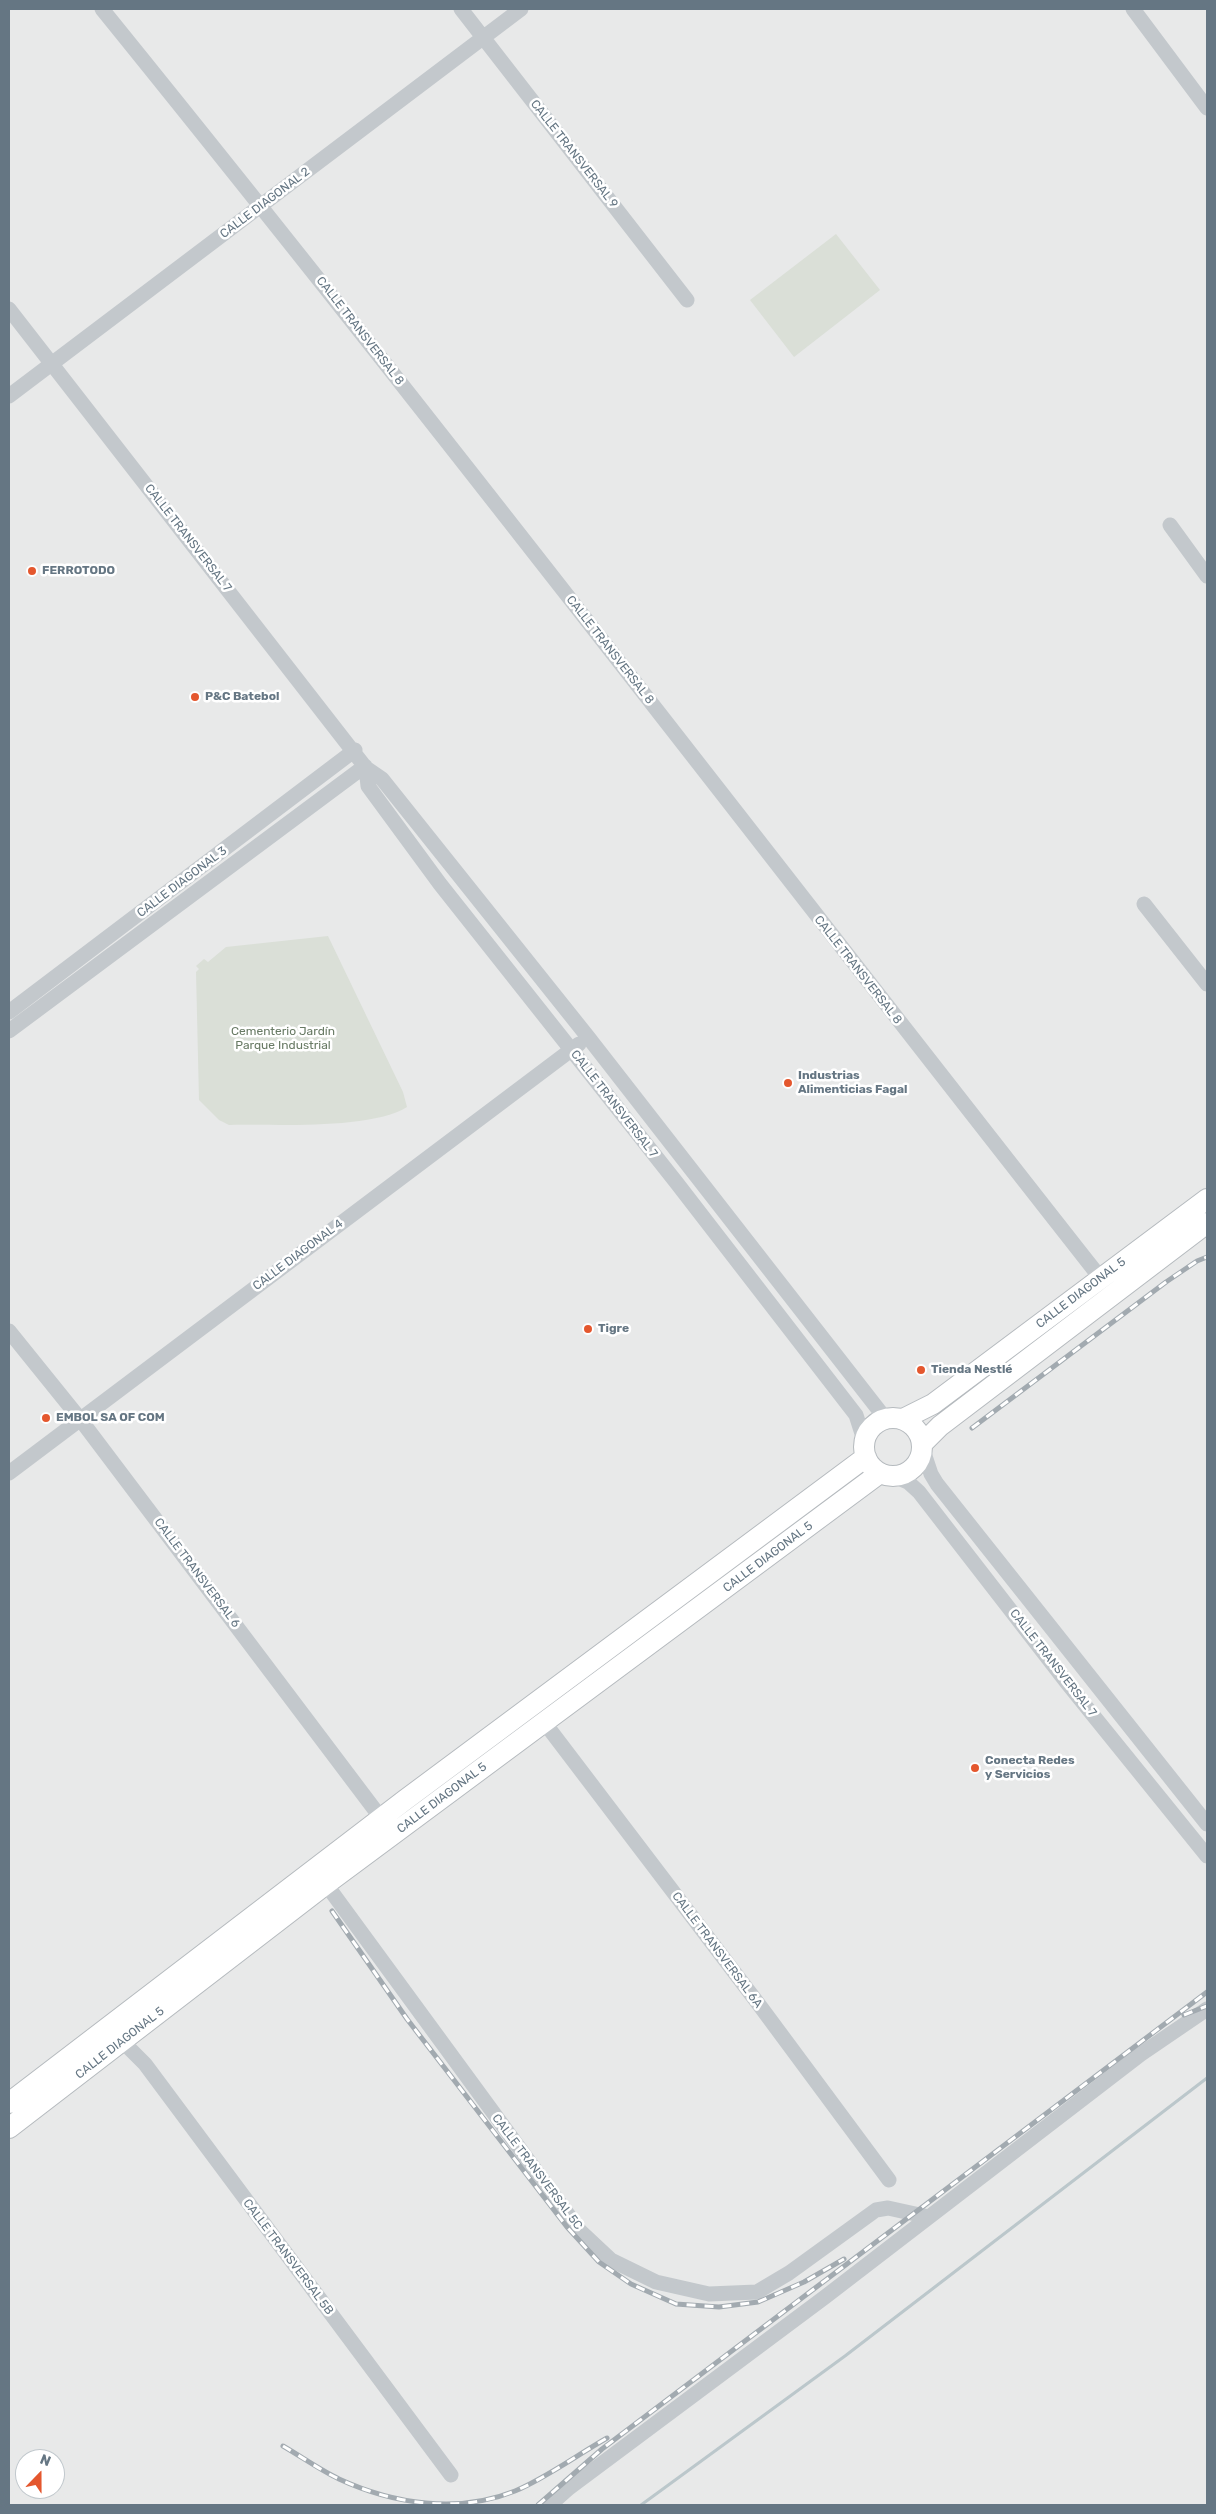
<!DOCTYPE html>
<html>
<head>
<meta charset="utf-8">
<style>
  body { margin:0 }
  #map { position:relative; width:1216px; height:2514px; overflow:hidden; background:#fafaf8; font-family:Rubik,sans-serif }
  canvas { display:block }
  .frame { position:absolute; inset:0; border:10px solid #657683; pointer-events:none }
  .north { position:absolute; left:15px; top:2449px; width:50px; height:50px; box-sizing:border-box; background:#fff; border:1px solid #c1c8cd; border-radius:50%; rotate:22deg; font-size:14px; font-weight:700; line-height:20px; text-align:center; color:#657683 }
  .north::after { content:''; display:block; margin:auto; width:18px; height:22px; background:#e4572e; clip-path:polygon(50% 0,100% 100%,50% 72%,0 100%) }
</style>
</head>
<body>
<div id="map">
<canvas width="1216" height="2514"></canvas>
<div class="frame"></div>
<div class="north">N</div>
</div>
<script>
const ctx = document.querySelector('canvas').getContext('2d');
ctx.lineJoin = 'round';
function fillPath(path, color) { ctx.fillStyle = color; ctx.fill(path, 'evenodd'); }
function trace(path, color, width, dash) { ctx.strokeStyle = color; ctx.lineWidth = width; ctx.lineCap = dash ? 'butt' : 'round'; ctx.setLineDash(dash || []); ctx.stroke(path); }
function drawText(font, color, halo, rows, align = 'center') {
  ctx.font = font + ' Rubik,sans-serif'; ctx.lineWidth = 5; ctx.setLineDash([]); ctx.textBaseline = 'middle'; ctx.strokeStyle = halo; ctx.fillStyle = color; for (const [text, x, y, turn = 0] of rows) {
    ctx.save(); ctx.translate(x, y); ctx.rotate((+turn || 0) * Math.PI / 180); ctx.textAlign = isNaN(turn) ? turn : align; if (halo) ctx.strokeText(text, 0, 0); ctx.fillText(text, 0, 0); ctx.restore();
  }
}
fillPath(new Path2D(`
  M9,9h1198v2496h-1198zM25,2459h30v30h-30z`), '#e8e9e9');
fillPath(new Path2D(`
  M836,234l44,56 -86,67 -44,-57z
  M328,936l75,156 4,15c-37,23 -132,17 -178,18l-10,-5 -20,-20 -3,-128 3,-3 -3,-3 8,-7 4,3 18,-15z`), '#dadfd7');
trace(new Path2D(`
  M641,2505l204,-149 362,-278`), '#bbc7cb', 3);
const major = new Path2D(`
  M864 1447a29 29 0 1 1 58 0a29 29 0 1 1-58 0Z
  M903,1419l30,-15 274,-205
  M923,1443l17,-17 267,-203
  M9,2103l396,-303 461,-343
  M9,2128l317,-244 554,-411`);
trace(major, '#b5babe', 22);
trace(new Path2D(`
  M102,9c337,416 662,841 993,1262l14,14
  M461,9l226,291
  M1133,9l74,99
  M9,309l357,459 16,11 206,258 297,381
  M9,396l512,-387
  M1170,525l37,51
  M366,768l2,18 72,98 236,298 180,233 8,25
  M1144,904l63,80
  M9,1012l346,-262
  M9,1031l356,-265
  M9,1331l71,88 301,399
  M923,1450l8,24 6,10 270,340
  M9,1473l570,-429
  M894,1476l14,6 11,10 148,191 140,173
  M544,1722l216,284 129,174
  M320,1876l260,355 31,29 45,22 53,12 48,-2 32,-19 87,-63 12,-2 41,9
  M122,2041l23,23 306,411
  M550,2505l19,-17 256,-191 316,-243 66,-45`), '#c3c8cc', 15);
trace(major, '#fff', 20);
const rail = new Path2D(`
  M972,1428l194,-146 31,-21 10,-4
  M332,1911l75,108 160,208 32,35 32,22 45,20 43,3 39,-5 46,-20 40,-23
  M1184,2015l23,-9
  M283,2446c19,11 37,24 56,33 54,25 119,35 176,12 31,-13 62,-36 92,-53
  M538,2505l64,-56 605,-457`);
trace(rail, '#a2aab0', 5);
trace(rail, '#fff', 3, [9]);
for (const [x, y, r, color] of [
  [32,571,5,"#e4572e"],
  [195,697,5,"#e4572e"],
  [788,1083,5,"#e4572e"],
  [588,1329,5,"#e4572e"],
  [921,1370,5,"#e4572e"],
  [46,1418,5,"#e4572e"],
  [975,1768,5,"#e4572e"]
]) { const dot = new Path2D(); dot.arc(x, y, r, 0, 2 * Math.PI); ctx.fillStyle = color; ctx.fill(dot); trace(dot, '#fff', 2); }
drawText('12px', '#657683', '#fff', [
  ["CALLE TRANSVERSAL 9",574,154,52],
  ["CALLE DIAGONAL 2",265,203,-37],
  ["CALLE TRANSVERSAL 8",360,331,52],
  ["CALLE TRANSVERSAL 7",188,538,52],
  ["CALLE TRANSVERSAL 8",610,650,52],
  ["CALLE DIAGONAL 3",182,882,-37],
  ["CALLE TRANSVERSAL 8",858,970,52],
  ["CALLE TRANSVERSAL 7",614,1104,52],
  ["CALLE DIAGONAL 4",298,1255,-37],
  ["CALLE DIAGONAL 5",1081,1293,-37],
  ["CALLE DIAGONAL 5",768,1557,-37],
  ["CALLE TRANSVERSAL 6",197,1573,53],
  ["CALLE TRANSVERSAL 7",1053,1663,52],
  ["CALLE DIAGONAL 5",442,1798,-37],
  ["CALLE TRANSVERSAL 6A",717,1950,53],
  ["CALLE DIAGONAL 5",120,2043,-38],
  ["CALLE TRANSVERSAL 5C",537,2172,53],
  ["CALLE TRANSVERSAL 5B",288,2257,53]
]);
drawText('bold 12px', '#657683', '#fff', [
  ["FERROTODO",42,571],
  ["P&C Batebol",205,697],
  ["Industrias",798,1076],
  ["Alimenticias Fagal",798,1090],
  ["Tigre",598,1329],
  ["Tienda Nestlé",931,1370],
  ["EMBOL SA OF COM",56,1418],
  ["Conecta Redes",985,1761],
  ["y Servicios",985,1775]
], 'left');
drawText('12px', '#687a64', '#fff', [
  ["Cementerio Jardín",283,1032],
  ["Parque Industrial",283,1046]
]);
</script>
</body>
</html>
